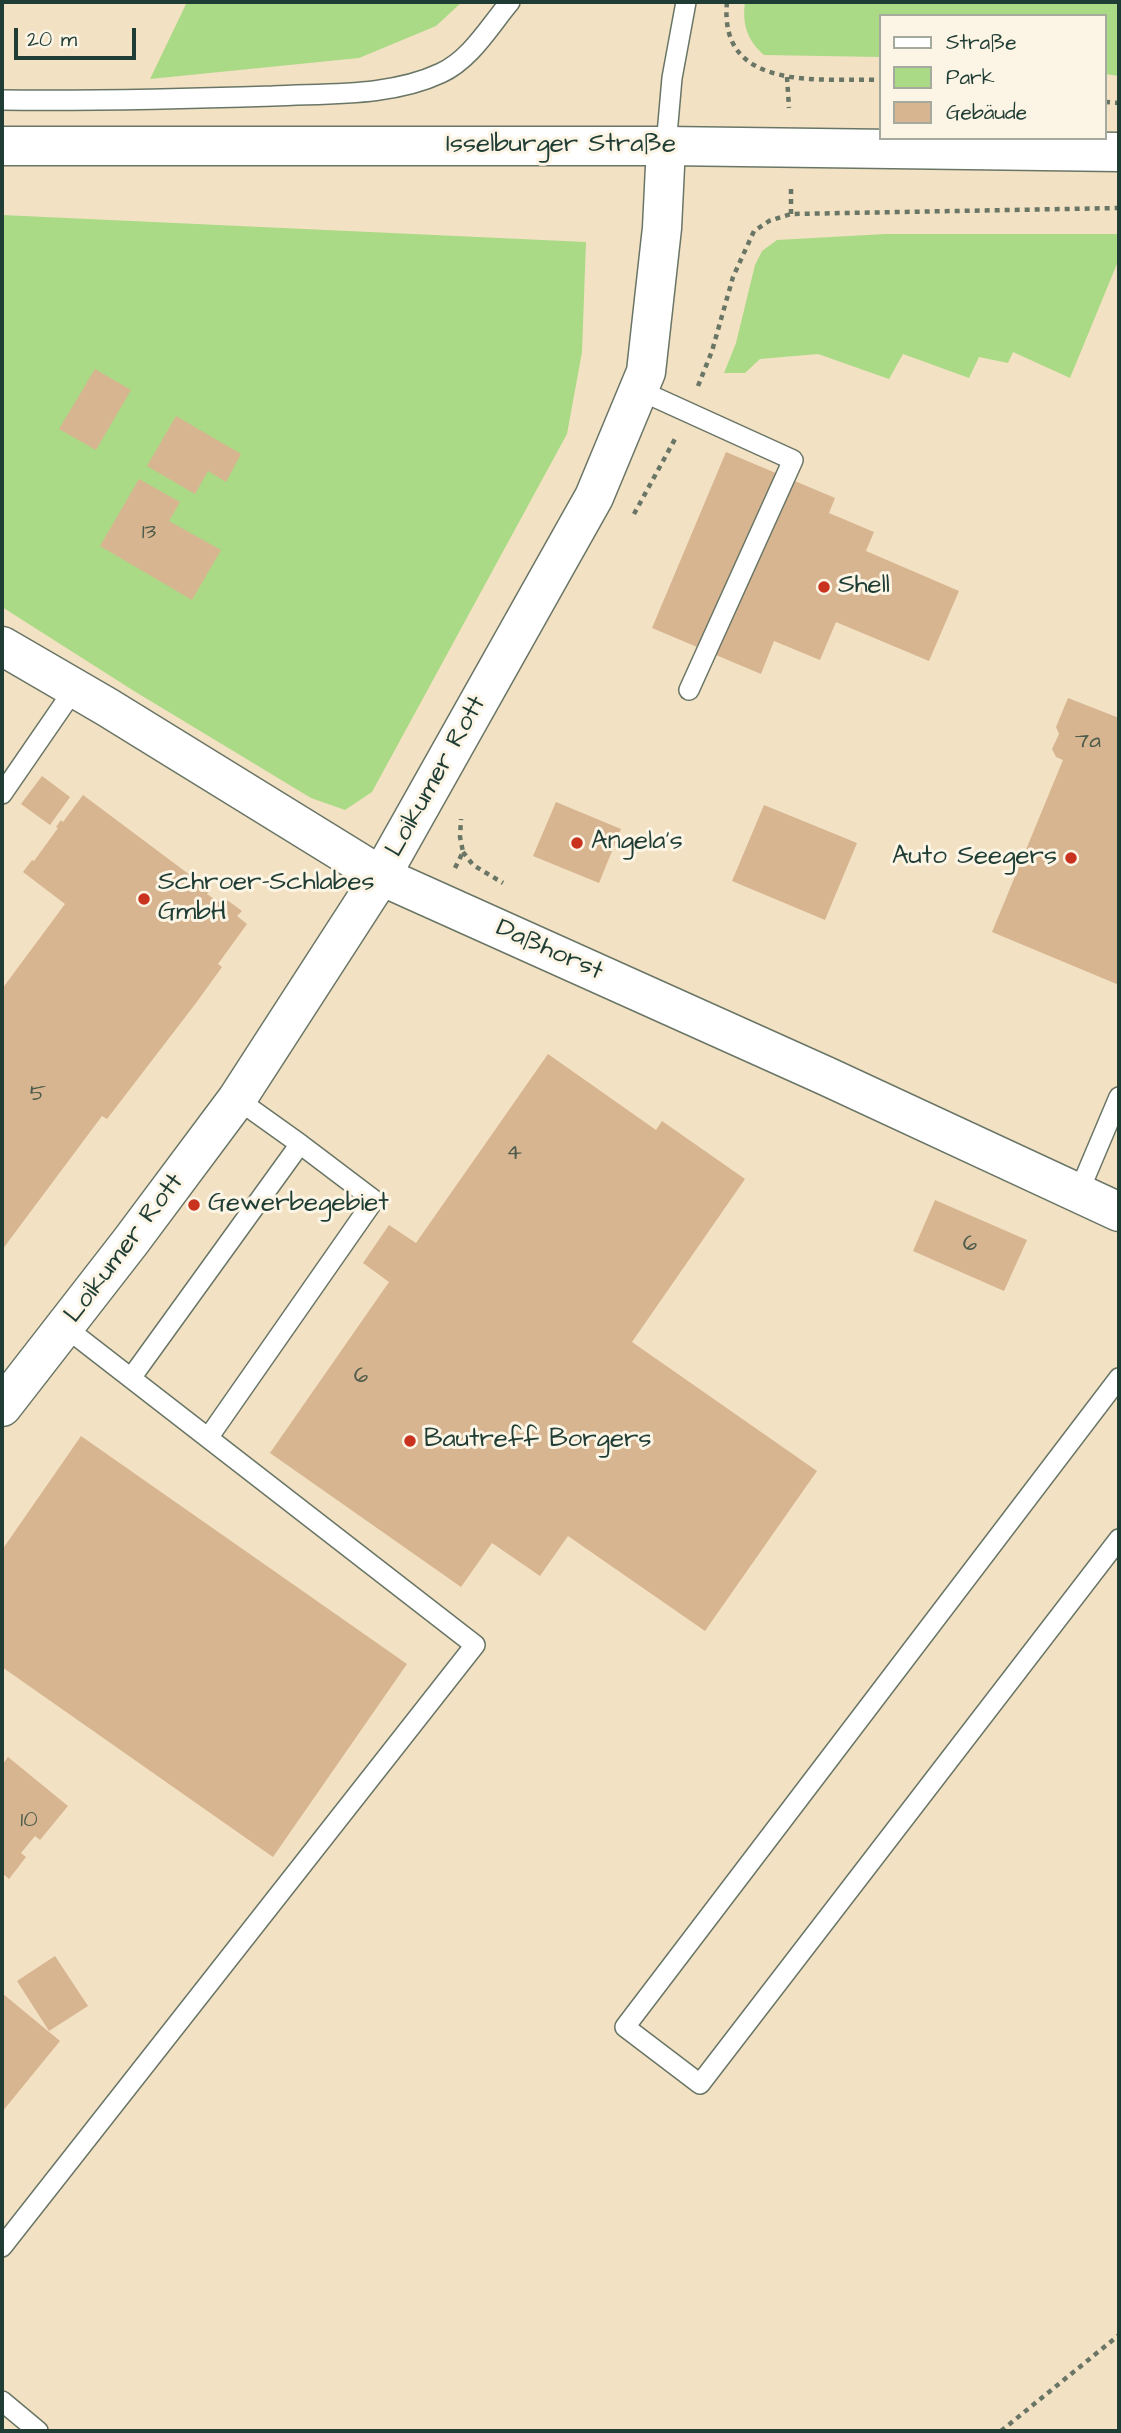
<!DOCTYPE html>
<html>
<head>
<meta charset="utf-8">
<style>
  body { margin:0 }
  #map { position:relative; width:1121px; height:2433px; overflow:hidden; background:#f3e1c3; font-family:"Architects Daughter",sans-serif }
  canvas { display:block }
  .frame { position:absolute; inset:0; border:4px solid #1f3d34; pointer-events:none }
  .legend { position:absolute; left:879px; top:14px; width:228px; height:126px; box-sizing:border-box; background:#fcf5e5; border:2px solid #a4ab9e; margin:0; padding:9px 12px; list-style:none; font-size:21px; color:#1f3d34 }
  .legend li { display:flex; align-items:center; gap:14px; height:35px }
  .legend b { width:35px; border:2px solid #a4ab9e }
  .scale { position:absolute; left:14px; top:28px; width:122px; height:32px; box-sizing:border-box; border:4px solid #1f3d34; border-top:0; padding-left:9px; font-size:21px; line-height:24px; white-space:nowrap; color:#1f3d34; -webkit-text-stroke:5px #fcf5e5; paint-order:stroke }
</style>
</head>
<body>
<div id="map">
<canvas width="1121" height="2433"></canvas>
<div class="frame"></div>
<ul class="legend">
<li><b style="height:9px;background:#fff"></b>Straße</li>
<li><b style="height:19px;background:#abda87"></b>Park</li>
<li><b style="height:19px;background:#d7b590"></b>Gebäude</li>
</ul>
<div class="scale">20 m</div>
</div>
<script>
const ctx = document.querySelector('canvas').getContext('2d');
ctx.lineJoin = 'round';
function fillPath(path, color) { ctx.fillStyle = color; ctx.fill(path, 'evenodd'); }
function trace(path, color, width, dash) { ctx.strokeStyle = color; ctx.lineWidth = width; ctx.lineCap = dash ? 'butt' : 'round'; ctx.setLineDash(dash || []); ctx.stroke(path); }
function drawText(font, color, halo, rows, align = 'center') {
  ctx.font = font + ' "Architects Daughter",sans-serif'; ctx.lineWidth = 6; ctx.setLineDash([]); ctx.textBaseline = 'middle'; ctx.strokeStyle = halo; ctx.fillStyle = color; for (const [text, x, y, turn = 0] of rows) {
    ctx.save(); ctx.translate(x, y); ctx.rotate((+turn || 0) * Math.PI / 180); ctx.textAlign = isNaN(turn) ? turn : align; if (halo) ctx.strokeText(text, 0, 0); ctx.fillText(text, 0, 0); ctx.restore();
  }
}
fillPath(new Path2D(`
  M187,2h275l-26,24 -77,32 -209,21z
  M745,2h374v74l-14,-2v-58h-224v41l-117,-2c-17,-15 -22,-31 -19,-53z
  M2,215l584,27 -4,110 -15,82 -195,358 -27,18 -34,-12 -177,-107 -132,-84z
  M885,234h234v25l-49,119 -57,-26 -5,11 -29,-6 -10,21 -66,-24 -14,25 -71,-25 -58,5 -15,14h-21l12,-30 19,-78 7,-14 15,-11z`), '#abda87');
fillPath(new Path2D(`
  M95,369l36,21 -35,60 -37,-21z
  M176,416l65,38 -15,28 -18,-11 -13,23 -48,-28z
  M726,452l109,46 -6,15 45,19 -8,19 93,40 -30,70 -93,-39 -16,38 -46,-19 -13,33 -109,-46z
  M139,479l41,23 -11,19 52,29 -29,50 -92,-54z
  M1068,698l51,20v267l-127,-53 71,-172 -7,-3 -4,-8 7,-15 -3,-7z
  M42,776l28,21 -20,28 -29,-21z
  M83,795l127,95 -3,4 11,8 5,-5 19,14 -5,5 10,8 -29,40 4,3 -26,36 -89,116 -5,-3 -100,134v-261l63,-85 -42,-32 9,-12 2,1 24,-33 -2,-1 5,-7 2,2z
  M556,802l65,27 -22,54 -66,-27z
  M764,805l93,38 -32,77 -93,-39z
  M548,1054l108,76 6,-9 83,58 -113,163 185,129 -112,160 -137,-95 -28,40 -48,-33 -31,44 -191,-134 119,-171 -26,-19 26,-38 27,18z
  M935,1200l92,40 -23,51 -91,-40z
  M81,1436l326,228 -134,193 -271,-190v-117z
  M8,1757l60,49 -28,34 -5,-4 -14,17 5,4 -17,22 -7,-6v-108z
  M55,1956l33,50 -39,25 -32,-50z
  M2,1993l58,48 -58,71z`), '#d7b590');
const lane = new Path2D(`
  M2,100c90,1 180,-1 271,-4 54,-3 117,1 168,-23 30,-14 48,-46 69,-71
  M666,146l6,-68 14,-76
  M639,390l154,70 -104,230
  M2,794l73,-106
  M1078,1194l41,-97
  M131,1378l169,-234 -63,-45
  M1119,1378l-494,649 75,57 419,-545
  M208,1438l166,-238 -74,-56
  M2,2247l473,-602 -410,-318
  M2,2401l36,30`);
const street = new Path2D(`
  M2,646l105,61 274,169 445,200 293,136
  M2,1407l129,-166 106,-142 144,-223 213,-379 52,-125 16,-144 4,-82`);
const primary = new Path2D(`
  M2,146h664l453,6`);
trace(lane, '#697666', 22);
trace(street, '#697666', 41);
trace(primary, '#697666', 41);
trace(new Path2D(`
  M727,2c-9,91 94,76 154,78
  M787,77l2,31
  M1105,102l14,1
  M791,214v-28
  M698,386l14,-35 21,-74 21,-46 15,-10 22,-7 328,-6
  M634,514l41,-75
  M463,852l10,13 30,18
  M455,868l8,-16 -3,-15 1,-18
  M1001,2431l118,-96`), '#697666', 4.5, [5, 5]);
trace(lane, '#fff', 19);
trace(street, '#fff', 38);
trace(primary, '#fff', 38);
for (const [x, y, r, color] of [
  [824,587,7,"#c8321e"],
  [577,843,7,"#c8321e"],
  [1071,858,7,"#c8321e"],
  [144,899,7,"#c8321e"],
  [194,1205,7,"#c8321e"],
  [410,1441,7,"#c8321e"]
]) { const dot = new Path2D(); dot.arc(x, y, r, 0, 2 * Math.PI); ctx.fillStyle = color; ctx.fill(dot); trace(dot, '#fcf5e5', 2.5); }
drawText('23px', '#4d5b4b', null, [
  ["13",149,533],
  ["7a",1088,742],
  ["5",38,1095],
  ["4",514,1154],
  ["6",970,1245],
  ["6",361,1377],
  ["10",29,1821]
]);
drawText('26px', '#1f3d34', '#fcf5e5', [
  ["Isselburger Straße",561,146],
  ["Loikumer Rott",437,777,-61],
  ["Daßhorst",549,951,24],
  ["Loikumer Rott",125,1249,-53]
]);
drawText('26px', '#1f3d34', '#fcf5e5', [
  ["Shell",838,587],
  ["Angela's",591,843],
  ["Auto Seegers",1057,858,"right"],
  ["Schroer-Schlabes",158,884],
  ["GmbH",158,914],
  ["Gewerbegebiet",208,1205],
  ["Bautreff Borgers",424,1441]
], 'left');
</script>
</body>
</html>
